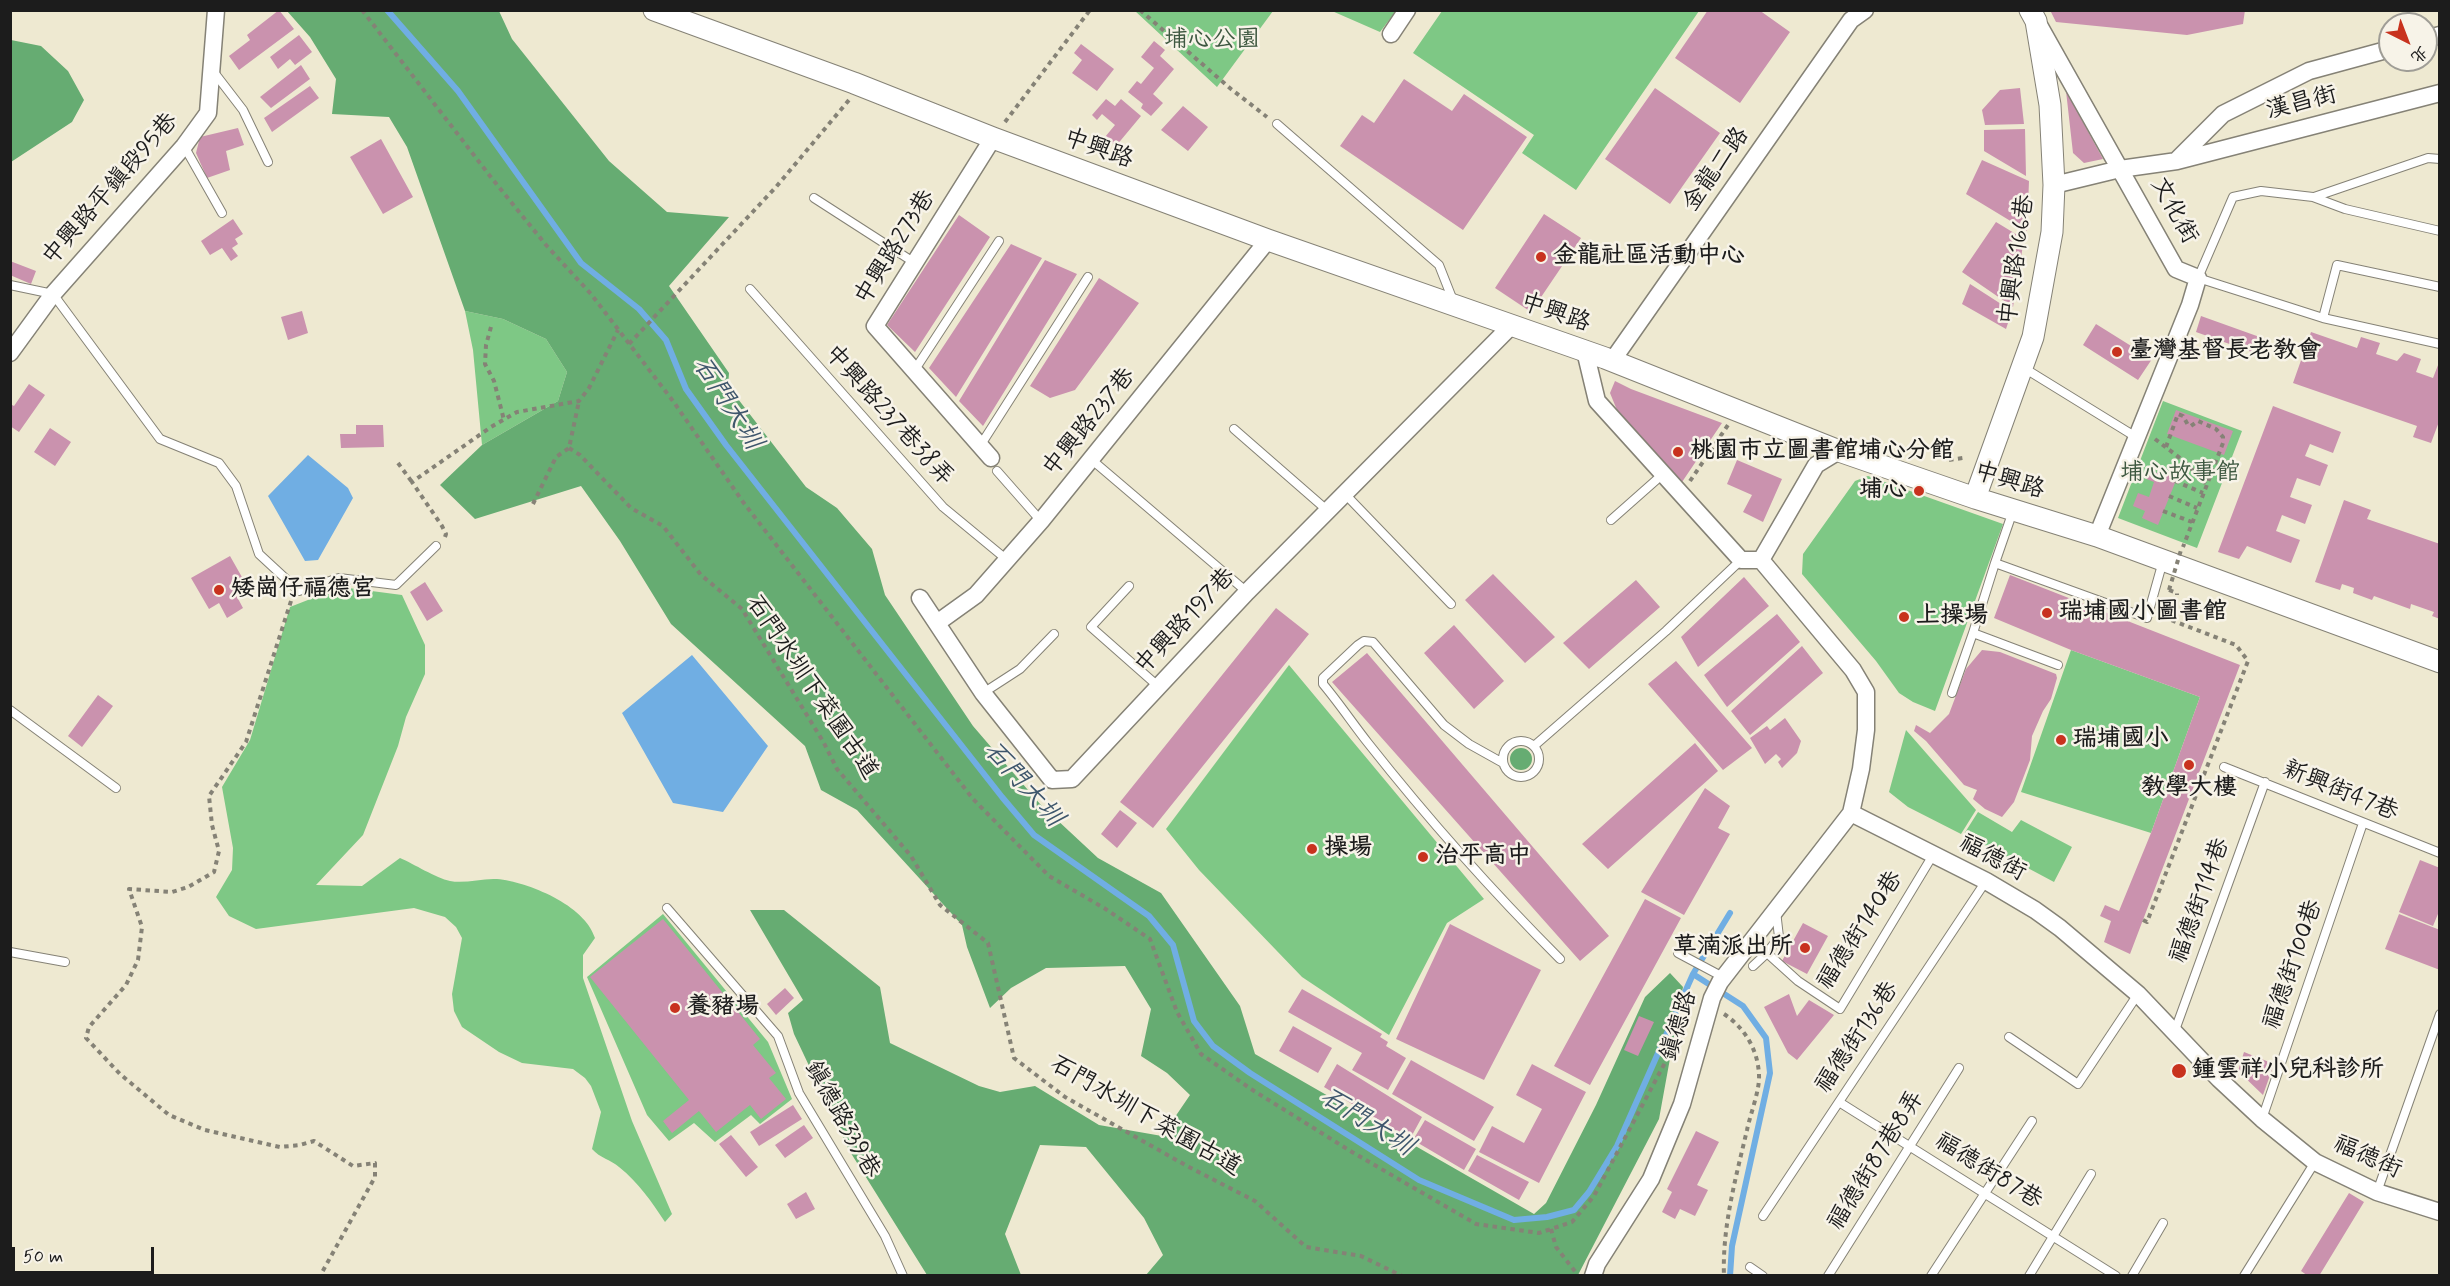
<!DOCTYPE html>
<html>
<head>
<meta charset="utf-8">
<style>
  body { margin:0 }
  #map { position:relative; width:2450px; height:1286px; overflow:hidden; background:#eee9d1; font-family:Mynerve,"LXGW WenKai TC",sans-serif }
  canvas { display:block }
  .frame { position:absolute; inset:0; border:12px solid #1c1c1c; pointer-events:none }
  .north { position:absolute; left:2378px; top:12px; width:60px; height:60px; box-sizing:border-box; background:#f7f3e8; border:2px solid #9f9d96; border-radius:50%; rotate:138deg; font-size:16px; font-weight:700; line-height:24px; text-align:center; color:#1c1c1c }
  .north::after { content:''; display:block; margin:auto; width:21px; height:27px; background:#c8321e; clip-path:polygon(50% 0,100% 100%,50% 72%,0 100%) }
  .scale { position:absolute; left:12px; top:1247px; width:142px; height:27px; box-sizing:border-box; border:3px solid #1c1c1c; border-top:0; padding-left:8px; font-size:18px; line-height:21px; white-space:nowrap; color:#1c1c1c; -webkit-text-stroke:4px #f7f3e8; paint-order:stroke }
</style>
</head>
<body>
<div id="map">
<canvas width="2450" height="1286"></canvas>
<div class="frame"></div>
<div class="north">北</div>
<div class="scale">50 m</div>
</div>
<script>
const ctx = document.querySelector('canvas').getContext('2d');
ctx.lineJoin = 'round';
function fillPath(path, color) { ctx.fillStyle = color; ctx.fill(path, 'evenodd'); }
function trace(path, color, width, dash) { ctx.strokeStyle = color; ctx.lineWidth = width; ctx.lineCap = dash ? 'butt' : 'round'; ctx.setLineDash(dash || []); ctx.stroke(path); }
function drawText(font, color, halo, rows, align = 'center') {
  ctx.font = font + ' Mynerve,"LXGW WenKai TC",sans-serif'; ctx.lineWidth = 5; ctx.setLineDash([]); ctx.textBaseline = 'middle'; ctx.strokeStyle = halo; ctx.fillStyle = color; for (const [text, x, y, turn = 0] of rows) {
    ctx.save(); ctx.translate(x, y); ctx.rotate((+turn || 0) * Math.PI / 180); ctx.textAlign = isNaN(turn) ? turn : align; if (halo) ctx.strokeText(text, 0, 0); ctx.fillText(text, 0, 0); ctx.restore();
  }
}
fillPath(new Path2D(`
  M1135,11h138l-56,76z
  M1332,11h64l-16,21z
  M1442,11v-1l257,1 -123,179 -54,-37 12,-18 -121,-82z
  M465,311l38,8 43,20 21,33 -9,29 -76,44 -9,-95z
  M2163,401l79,30 -45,117 -79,-30z
  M1868,476l135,48 -68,187 -22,-9 -14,-9 -23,-32 -74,-87 1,-20 52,-73z
  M341,587l61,8 23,50v29l-19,43 -8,29 -35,89 -47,50 46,1 38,-28c14,6 36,20 50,23 15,3 32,-3 47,-2 31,3 88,26 98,59l-12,17v23l49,143 40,93 -7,8c-14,-21 -26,-39 -46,-55 -8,-7 -19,-9 -27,-18l9,-37 -10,-26 -6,-8 -12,-9 -51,-6 -23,-11 -37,-25 -8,-16 -2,-17 10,-56 -6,-11 -11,-10 -31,-9 -158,21 -27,-13 -13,-19 16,-27 1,-22 -11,-61 28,-47 40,-133z
  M2071,650l129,47 -49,136 -130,-41z
  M1289,665l195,234 -37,24 -58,112 -87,-58 -103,-107 -33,-41z
  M1906,730l70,80 -15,24 -53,-27 -19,-15z
  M1978,812l34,20 9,-12 51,27 -18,35 -90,-48z
  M663,914l105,128 24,57 -32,25 -9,-9 -36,27 -21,-19 -25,18 -22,-26 -60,-138z`), '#7ec885');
fillPath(new Path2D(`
  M287,11h212l13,28 97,122 58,51 62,5 -60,69 60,87 -1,13 78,101 31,21 35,41 13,46 88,131 67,78 58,54 63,35 79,113 15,48 279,160 12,-11 50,-98 49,-108 25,-24 13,14 -24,132 -81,156h-432l17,-20 -19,-37 -58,-71 -46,-2 -35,89 16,41h-94l-78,-125 -55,-116 -6,-21 15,-13 -53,-90h34l96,77 10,56 89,43 21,6 35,-6 64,39 63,11 28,-41 -23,-22 -26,-17 10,-47 -26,-43 -79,2 -35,20 -21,20 -23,-61 -5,-22 -105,-115 -36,-20 -16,-44 -134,-122 -51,-83 -39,-55 -106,33 -35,-34 42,-40 76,-44 9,-29 -21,-33 -43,-20 -38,-8 -58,-164 -18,-30 -57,-3 4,-35 -26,-42z
  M11,40l30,6 27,25 16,29 -12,22 -61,40z
  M1510 759a11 11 0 1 1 22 0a11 11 0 1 1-22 0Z`), '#66ac72');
fillPath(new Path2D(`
  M308,455l40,33 5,10 -35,62 -13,1 -37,-65z
  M692,655l76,91 -45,66 -50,-9 -51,-90z`), '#70aee3');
trace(new Path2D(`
  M387,10l71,81 123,172 58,46 27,31 20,49 40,56 276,352 32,38 115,81 24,29 21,76 19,25 37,27 169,107 95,40 33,-3 27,-7 15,-18 28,-46 76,-172 37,-61
  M1693,974l50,32 23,32 4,35 -38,173 -2,30`), '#70aee3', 6);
fillPath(new Path2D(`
  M279,10l15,19 -55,41 -10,-14 21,-16 -3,-5z
  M1708,10h51l31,22 -50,71 -65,-45z
  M2050,10h195l-2,14 -56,11 -131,-13z
  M299,35l13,17 -17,13 -5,-6 -12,10 -8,-12z
  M1154,41l11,9 -5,6 14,13 -21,25 10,9 -12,13 -10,-8 2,-4 -15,-12 9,-11 4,3 13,-16 -13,-11z
  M1081,44l33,25 -17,22 -25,-18 10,-13 -8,-7z
  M301,65l9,14 -39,29 -11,-11z
  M1404,79l48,32 12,-17 63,43 -64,93 -123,-84 22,-31 12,8z
  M310,86l9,12 -47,34 -8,-14z
  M1655,88l65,45 -50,71 -65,-45z
  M2020,88l4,36 -39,1 -3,-15 18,-20z
  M2066,91l37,68 -19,4 -11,-10z
  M1106,99l9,7 6,-7 20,17 -25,30 -11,-9 10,-12 -13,-11 -5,6 -5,-5z
  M1183,106l25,21 -20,24 -27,-21z
  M238,128l6,17 -18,6 4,19 -23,8 -11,-25 4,-16z
  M2025,129l1,47 -42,-25v-21z
  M381,139l32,58 -30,17 -33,-57z
  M1982,160l47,21 -2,50 -61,-37z
  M1544,214l37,24 -50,74 -36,-24z
  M959,215l31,22 -75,115 -28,-27z
  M233,219l10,15 -8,5 3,5 -6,4 6,8 -7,5 -9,-13 -12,7 -9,-14z
  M1996,222l28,17 -11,68 -51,-35z
  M1011,244l31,14 -86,139 -27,-29z
  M1045,260l32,14 -94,152 -24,-25z
  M10,261l26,10 -5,13 -21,-9z
  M1099,278l40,25 -64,87 -25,8 -20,-12z
  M1970,284l42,27 -6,18 -44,-25z
  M302,311l6,22 -20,7 -7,-23z
  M2201,316l67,24 -5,16 -67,-24z
  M2096,324l56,35 -14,21 -55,-35z
  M2311,332l46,16 4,-11 19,6 -4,11 21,7 7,-8 17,6 -5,13 17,6 7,-18v59l-9,24 -18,-6 4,-11 -124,-43z
  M1615,381l16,8 91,34 -40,59 -63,-67 -9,-22z
  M29,384l16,11 -26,37 -9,-6v-22l4,2z
  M2273,406l68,26 -8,21 -23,-9 -5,12 23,9 -8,21 -23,-8 -7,19 22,8 -7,19 -23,-9 -6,16 24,9 -9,23 -44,-17 -8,13 -21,-7z
  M2176,410l57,21 -9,24 -57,-21z
  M356,425h27l1,22 -43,1 -1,-14h16z
  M50,428l21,14 -16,24 -21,-14z
  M1737,460l45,19 -19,43 -20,-10 9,-17 -25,-11z
  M2148,470l9,3 1,-3 19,8 -19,47 -16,-7 3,-7 -12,-5 5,-13 11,4 5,-15 -10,-4z
  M2344,500l27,10 -4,9 73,25v75l-8,-3 2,-4 -23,-8 -1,5 -36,-13 -2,4 -19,-7 1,-5 -12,-4 -2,6 -25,-8z
  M230,556l17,30 -12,7 8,15 -16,10 -8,-15 -10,6 -18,-31z
  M1493,574l62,63 -30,26 -60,-63z
  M2010,575l230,90 -110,289 -26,-12 7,-21 -11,-5 5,-11 14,6 32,-78 49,-136 -129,-47 -77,-32z
  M1744,577l25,29 -71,61 -17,-30z
  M1636,580l24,27 -71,62 -26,-26z
  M425,582l18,29 -16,10 -17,-29z
  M1276,608l33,26 -156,194 -33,-26z
  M1777,614l23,28 -73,65 -23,-32z
  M1454,625l50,56 -30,28 -50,-56z
  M1802,646l21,27 -73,62 -19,-24z
  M1982,650l18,2 56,22 1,4 -6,21 -8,12 -11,25 -2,24 -16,42 -12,15 -17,-8 -12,-10 4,-9 -13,-5 -38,-44 -12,-10 2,-6 14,8 19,-19 17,-45z
  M1367,653l242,283 -29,25 -248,-279z
  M1676,661l76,87 -29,22 -75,-86z
  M98,695l15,11 -31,41 -14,-11z
  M1785,718l16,23 -4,12 -15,15 -4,-6 3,-3 -5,-5 -11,10 -15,-26 17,-12 3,4z
  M1695,743l23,28 -110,98 -26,-25z
  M1705,788l25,18 -12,22 12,6 -46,81 -43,-23z
  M1120,810l17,13 -20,25 -16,-14z
  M2420,860l20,8v41l-7,17 -34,-14z
  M1645,899l36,19 -91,167 -36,-19z
  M2399,914l41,16v40l-55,-21z
  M663,919l97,120 -7,6 23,28 -7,5 17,21 -25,20 -11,-14 -34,27 -17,-21 -27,22 -9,-12 26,-21 -99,-123z
  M1803,923l25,13 -21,38 -25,-13z
  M1450,924l91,46 -57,110 -88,-41z
  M785,988l9,10 -18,17 -9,-11z
  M1302,989l80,45 -2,3 8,5 -2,4 20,12 -18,32 -36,-20 10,-17 -74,-41z
  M1789,994l8,22 12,-16 25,15 -37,45 -9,-7 -24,-46z
  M1639,1016l15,6 -16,34 -14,-6z
  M1293,1026l39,22 -14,25 -39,-22z
  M2244,1052l30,12 -11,31 -25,-24z
  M1411,1060l83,47 -20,34 -82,-47z
  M1337,1064l85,53 -12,22 -86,-52z
  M1532,1064l54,28 -47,91 -60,-31 13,-26 32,17 18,-34 -26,-14z
  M793,1105l9,14 -43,27 -9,-14z
  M1425,1120l51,29 -12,21 -51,-30z
  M804,1125l9,13 -28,20 -10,-13z
  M1696,1131l23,11 -22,43 11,5 -13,26 -15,-7 -5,10 -13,-7 10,-20 -5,-3z
  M731,1135l27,32 -12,10 -27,-33z
  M1477,1155l52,27 -10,18 -51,-29z
  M806,1192l9,17 -19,10 -9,-15z
  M2349,1193l15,9 -45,74h-11l-7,-5z`), '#ca92ae');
const service = new Path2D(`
  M213,71l30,39 25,52
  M1277,124l162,141 15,38
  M184,146l38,67
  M2314,197l114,-39 12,1
  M814,198l101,65
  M2440,231l-95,-22 -32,-12 -52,-6 -28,6 -35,81 125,40 117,26
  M10,285l43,9 107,145 59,24 17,23 23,68 40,37 40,-13 57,7 40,-39
  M750,289l193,218 63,52
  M2323,318l14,-53 103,22
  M2024,368l112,69
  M914,371l85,-130
  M1234,429l94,82
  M980,446l108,-169
  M1092,460l155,132
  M997,471l44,50
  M1345,494l106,110
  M2013,511l-18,52 152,55 16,-57
  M1611,520l52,-46
  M1995,563l-22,70 85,32
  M1129,586l-38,41 68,60
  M983,693l37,-24 34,-35
  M1952,693l21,-60
  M10,710l106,78
  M1503 759a18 18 0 1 1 36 0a18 18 0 1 1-36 0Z
  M1534,746l132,-115 75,-71
  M1503,763l-34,-19 -25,-19 -71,-83 -9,-1 -6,4 -35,33v6c16,19 30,40 45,59 60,76 124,148 192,216
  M2224,767l216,86
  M667,908l111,128 21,57 86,143 18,40
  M1776,911l3,26 -12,16 31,28 42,28 93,-154
  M10,952l55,10
  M1678,953l45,24
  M1753,966l14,-13
  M2174,1033l91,-251
  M2009,1037l69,47 60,-90
  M1839,1102l277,174
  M2262,1119l101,-296
  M2377,1192l63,-178
  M1763,1216l223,-335
  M1750,1267l13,9
  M1828,1276l131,-208
  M1931,1276l101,-155
  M2029,1276l62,-102
  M2132,1276l31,-53
  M2244,1276l71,-114`);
const minor = new Path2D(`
  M2040,27l136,242 22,9 -8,27 -93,231
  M1391,34l16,-24
  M2426,39l14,-4
  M2177,160l46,-46 86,-43 81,-22
  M2054,185l66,-16 57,-8 263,-68
  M1585,351l12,50 144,159h20
  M10,353l43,-59 131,-148 24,-33 8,-103
  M1612,361l239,-341 14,-10
  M1839,451l-23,14 -55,95 92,110 13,22v38l-5,39 -10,44 135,68 49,29 25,18 78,66 81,85 43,40 53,43 62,30 63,20
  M991,458l-116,-132 118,-188
  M920,598l63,95 69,87 20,-1 175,-187 264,-266
  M937,623l39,-28 65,-74 227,-281
  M1593,1276l4,-12 54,-85 31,-75 30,-106 8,-16 131,-169`);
const tertiary = new Path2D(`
  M654,10l200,73 139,55 275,102 337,118 234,93 136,47 122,38 343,126
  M1975,498l58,-161 19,-105 2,-47 -4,-80 -14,-84 -6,-11`);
trace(service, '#858276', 10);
trace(minor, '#858276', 19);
trace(tertiary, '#858276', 23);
trace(new Path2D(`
  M362,10l128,166 56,69 45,49 82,107 70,101 230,297 76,77 55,32 46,31 27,73 24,42 50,35 101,63 124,72 63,9 33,-11 22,-26 90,-169
  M1140,10l91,79 36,28
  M1005,122l85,-112
  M491,327l-5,18 -1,19 9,17 10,39
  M629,344l147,-157 73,-87
  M2155,439l30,23 21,22
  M2166,447l12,-33 5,2 5,9 3,1 7,-5 18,8 7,8v6l-40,104
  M569,448l11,7 51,53 32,18 38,49 41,34 82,134 13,26 74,87 29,49 48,38 26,115 51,39 122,69 68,35 51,46 55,9 41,20
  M1949,460l14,-2
  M398,463l14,19
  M2008,474l8,14 10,3
  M1690,481l38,-56
  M2175,481l28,12
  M2169,496l28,12
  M533,504l23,-47 13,-9 10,-47
  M2163,511l29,11
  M445,537l1,-3 -4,-8 -30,-44 79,-55 26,-15 62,-11 10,-13 29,-58
  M2169,590l8,3v2
  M291,601l-45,141 -37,54 3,29 7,26 -5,21 -26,15 -16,5 -43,-3 13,38 -4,33 -12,25 -37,42 -3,11 34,36 49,41 36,15 75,17 20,-2 14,-4 39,25 22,-3v14l-55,99
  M2143,920l4,2 101,-261 -12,-16 -78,-30
  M1724,1014c21,14 34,36 35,61 1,15 -9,40 -12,55 -11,47 -25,97 -23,146
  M1551,1229l5,18 21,27`), '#858276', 4, [4.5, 4.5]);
trace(service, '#fff', 8);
trace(minor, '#fff', 16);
trace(tertiary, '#fff', 21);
trace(new Path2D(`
  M2169,590l12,-40`), '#858276', 4, [4.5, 4.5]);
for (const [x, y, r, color] of [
  [1541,257,6,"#c8321e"],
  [2117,352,6,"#c8321e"],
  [1678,452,6,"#c8321e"],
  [1919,491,6,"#c8321e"],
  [219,590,6,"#c8321e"],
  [2047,613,6,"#c8321e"],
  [1904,617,6,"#c8321e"],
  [2061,740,6,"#c8321e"],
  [2189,765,6,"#c8321e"],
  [1312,849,6,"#c8321e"],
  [1423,857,6,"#c8321e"],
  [1805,948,6,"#c8321e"],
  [675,1008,6,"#c8321e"],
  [2179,1071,8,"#c8321e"]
]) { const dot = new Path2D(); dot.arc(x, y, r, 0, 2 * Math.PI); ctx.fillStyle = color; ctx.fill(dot); trace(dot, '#f7f3e8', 2); }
drawText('24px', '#3e5841', '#f7f3e8', [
  ["埔心公園",1212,41],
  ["埔心故事館",2180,474]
]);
drawText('24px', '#1c1c1c', '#f7f3e8', [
  ["漢昌街",2302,104,-14],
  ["中興路",1098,150,20],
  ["金龍二路",1717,170,-55],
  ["中興路平鎮段95巷",111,190,-49],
  ["文化街",2173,211,61],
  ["中興路273巷",896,248,-58],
  ["中興路166巷",2018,260,-82],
  ["中興路",1555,314,19],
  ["中興路237巷38弄",888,416,48],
  ["中興路237巷",1090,423,-51],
  ["中興路",2009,482,17],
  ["中興路197巷",1186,622,-47],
  ["石門水圳下菜園古道",811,688,56],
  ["新興街47巷",2340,792,22],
  ["福德街",1992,859,28],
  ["福德街114巷",2201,901,-70],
  ["福德街140巷",1861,931,-57],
  ["福德街100巷",2294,965,-71],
  ["鎮德路",1680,1026,-73],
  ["福德街136巷",1858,1038,-56],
  ["石門水圳下菜園古道",1145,1117,30],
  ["鎮德路339巷",841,1120,61],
  ["福德街",2367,1158,24],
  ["福德街87巷8弄",1877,1161,-58],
  ["福德街87巷",1988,1172,32]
]);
drawText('bold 24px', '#1c1c1c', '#f7f3e8', [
  ["金龍社區活動中心",1553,257],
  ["臺灣基督長老教會",2129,352],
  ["桃園市立圖書館埔心分館",1690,452],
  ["埔心",1907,491,"right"],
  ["矮崗仔福德宮",231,590],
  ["瑞埔國小圖書館",2059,613],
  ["上操場",1916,617],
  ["瑞埔國小",2073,740],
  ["教學大樓",2189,789,"center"],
  ["操場",1324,849],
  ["治平高中",1435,857],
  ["草湳派出所",1793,948,"right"],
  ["養豬場",687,1008],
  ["鍾雲祥小兒科診所",2192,1071]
], 'left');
drawText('italic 26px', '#3e566c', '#f7f3e8', [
  ["石門大圳",726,404,57],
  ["石門大圳",1022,785,48],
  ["石門大圳",1366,1123,32]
]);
</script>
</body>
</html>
